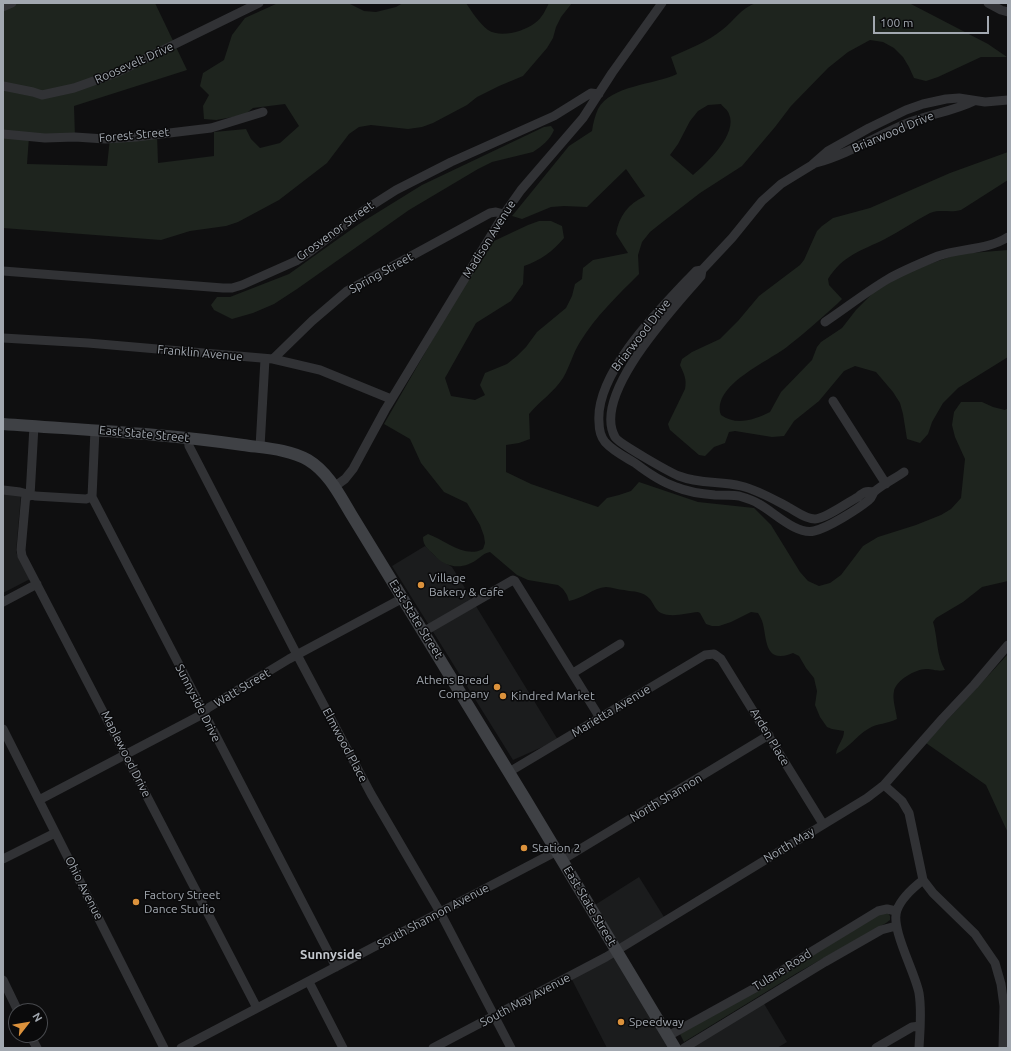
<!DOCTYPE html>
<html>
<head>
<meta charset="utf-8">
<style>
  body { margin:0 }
  #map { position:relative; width:1011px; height:1051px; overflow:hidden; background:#0f0f10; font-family:Ubuntu,sans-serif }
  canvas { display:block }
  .frame { position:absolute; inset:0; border:4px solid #a2a8b0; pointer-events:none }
  .north { position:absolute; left:8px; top:1003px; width:40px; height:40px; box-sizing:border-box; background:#0a0a0b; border:1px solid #47494d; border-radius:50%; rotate:59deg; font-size:11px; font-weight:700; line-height:16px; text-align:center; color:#a2a8b0 }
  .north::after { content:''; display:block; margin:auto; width:14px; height:18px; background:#dc923c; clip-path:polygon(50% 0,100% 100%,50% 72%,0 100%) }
  .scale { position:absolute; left:873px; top:16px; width:116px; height:18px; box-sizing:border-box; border:2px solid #a2a8b0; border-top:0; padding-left:5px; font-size:12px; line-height:14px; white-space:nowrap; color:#a2a8b0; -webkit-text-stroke:3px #0a0a0b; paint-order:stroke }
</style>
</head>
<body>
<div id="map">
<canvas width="1011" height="1051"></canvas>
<div class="frame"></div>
<div class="north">N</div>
<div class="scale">100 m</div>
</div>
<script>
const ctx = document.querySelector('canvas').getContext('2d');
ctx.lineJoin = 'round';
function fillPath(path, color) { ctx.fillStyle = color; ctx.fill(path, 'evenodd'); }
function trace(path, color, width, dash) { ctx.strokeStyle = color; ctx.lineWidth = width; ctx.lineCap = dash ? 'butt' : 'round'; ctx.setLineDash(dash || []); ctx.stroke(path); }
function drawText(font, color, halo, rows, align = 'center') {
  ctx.font = font + ' Ubuntu,sans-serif'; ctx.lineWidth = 3; ctx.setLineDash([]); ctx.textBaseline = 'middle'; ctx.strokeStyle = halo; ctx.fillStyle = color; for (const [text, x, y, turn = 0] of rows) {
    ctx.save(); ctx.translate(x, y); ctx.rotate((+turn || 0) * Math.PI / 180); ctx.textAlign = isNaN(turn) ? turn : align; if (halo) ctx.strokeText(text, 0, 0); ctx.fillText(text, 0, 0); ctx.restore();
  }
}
fillPath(new Path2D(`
  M3,493l18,1 -5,58 14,27 -27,14z
  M425,546l11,11 16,10 106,173 -45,20 -121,-194z
  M639,877l25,40 -50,33 63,98h-70l-38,-74 42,-23 -24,-41z
  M763,1002l24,40 -10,6h-89z`), '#1b1c1d');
fillPath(new Path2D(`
  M3,3h152l32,67 -113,36 1,31h-46l-2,27 80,2 3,-28 47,-4 1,29 56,-7v-24l32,-3 5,10 9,9 20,-5 19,-17 -14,-22 -32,4 -9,7 -28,5 -12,-1 -1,-13 6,-11 -9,-9 3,-13 21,-13 8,-25 13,-17 33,-15h70l16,8 12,1 20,-5 7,-4h63c6,9 13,20 22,27 12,8 35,2 47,-7 7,-5 10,-12 14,-20h23l-11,14 -5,10 -3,11 -6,10 -24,28 -24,10 -22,11 -10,8 -34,18 -11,4 -14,2 -37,-4 -12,2 -10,7 -22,29 -48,37 -41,22 -12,4 -36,5 -29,9 -158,-12z
  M756,3h153l79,41 19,13h-26l-43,20 -12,4 -12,-3 -5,-11 -6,-10 -9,-9 -11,-6 -13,-2 -22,12 -20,16 -37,38 -16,21 -33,39 -42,27 -40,31 -10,8 -8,10 -4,13 1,19c-21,21 -43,42 -59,68 -7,11 -10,24 -17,36 -9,14 -23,23 -34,36l1,25 -11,4 -13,2v27l25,12 67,23 9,-9 12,-3 12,-4 8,-9 59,20 56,6 17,17 29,47 8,9 11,5 11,-3 11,-8 22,-29 15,-9 38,-12 25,-10 10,-6 10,-11 4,-39 -10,-22 -3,-12 2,-13 7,-10h21l11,5 12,3 3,-2v173l-26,6 -19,15 -27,16 -3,4c5,16 3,33 12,48 -8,2 -11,-1 -19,-1 -10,0 -30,11 -32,22 -2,8 2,19 3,28 -9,5 -20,4 -29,10 -12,7 -19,19 -32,25 1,-9 8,-14 8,-23l-12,-2 -5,-2 -7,-10 -5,-12 2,-14 -3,-13 -8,-10 -7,-12 -6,-3c-3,1 -8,3 -12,3 -16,1 -15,-21 -18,-32 -1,-4 -3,-8 -5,-11l-7,-1 -20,10 -12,4h-7l-6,-2 -6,-11 -2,-1c-11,1 -26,6 -37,1 -6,-3 -7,-9 -11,-14 -7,-8 -16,-7 -26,-9 -6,0 -12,-3 -18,-3 -13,1 -24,12 -37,14l-2,-6 -4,-6 -5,-4 -30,-5 -11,-5 -27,-23c-5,1 -7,3 -11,6 -15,12 -32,11 -45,-3 -6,-6 -11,-9 -11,-18l5,-3c17,6 37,25 55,15l2,-6 -1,-7 -4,-11 -13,-22 -23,-11 -23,-29 -11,-24 -26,-15 73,-127 37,-56 34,-16 11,-4h12l11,5 2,12c-12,14 -23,22 -40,28l-1,18 -12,17 -35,22 -31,55 6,18 24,4 10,-5 -5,-10 5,-12 22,-9 10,-8 9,-9 11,-15 29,-24 6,-12 3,-12 7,-5 1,-11 10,-8 35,-7 -12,-19c3,-18 12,-30 29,-38l-19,-27 -39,38 -23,-1 -13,1 -29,12 -10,-3 57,-70 23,-15c1,-8 3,-15 6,-22 13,-24 56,-24 79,-35l-6,-17c18,-8 36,-15 51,-27 12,-9 19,-22 34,-27zM721,104c2,3 7,6 8,10 9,20 -22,49 -36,61l-23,-20 8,-11 12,-23 8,-10 10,-6z
  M551,126l3,4c-4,10 -12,16 -21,22l-41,10 -14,7 -69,41 -112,79 -23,15 -21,9 -21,6 -18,-9 -3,-5 6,-8h13l59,-23 70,-50 63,-39 122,-58z
  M1008,152v28l-47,30c-10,3 -21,-1 -31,3 -15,8 -30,18 -45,26 -24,12 -42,16 -57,40l1,6 13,14 -5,5c-16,14 -32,29 -49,42 -18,15 -77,39 -67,69 15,11 33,5 49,-3l11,-20 31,-32 5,-13 4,-5 21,-14 14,-18 18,-18 33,-20 51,-18 50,-4v107l-50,31 -15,15 -11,19 -4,12 -8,9 -13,-4 -4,-25 -3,-11 -7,-11 -17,-20 -21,-6 -11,5 -25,30 -25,20 -10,15 -12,1 -37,-6 -6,1 -4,11 -11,4 -9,9 -6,-1 -29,-25 -2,-6 17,-35c2,-10 -1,-15 -5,-24l2,-6 10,-7 28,-13 18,-18 21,-25 41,-31 4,-5 13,-29 5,-5 11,-8 37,-10 80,-35z
  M1008,654v179l-22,-48 -60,-42z
  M888,913l2,3v4l-4,3 -89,50 -113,69 -4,-8 197,-120z`), '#1e241e');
trace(new Path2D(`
  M988,3l13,7 7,2
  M3,7l9,-4
  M3,86l30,6 9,3 32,-7 42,-15 143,-70
  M3,134l42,4 30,-1 30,2 31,-2 75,-9 52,-16
  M816,163c33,-9 62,-28 94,-41 21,-8 44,-11 64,-21
  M702,270l-1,6c-26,31 -110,118 -86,161 3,6 54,35 64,39 20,8 42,5 62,10 17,4 32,13 47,21 8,4 17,12 27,12 10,0 33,-17 43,-22 2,-2 5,-4 7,-5 3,-1 7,0 9,0
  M3,271l220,17h9l10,-3 54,-24 15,-10 52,-40 33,-21 55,-28 103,-46 37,-23 8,1
  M825,322c21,-14 41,-30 63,-43 16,-9 33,-16 50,-23 22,-8 50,-6 70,-19
  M3,338l85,5 185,16 47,11 71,29
  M273,359l39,-38 35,-30 143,-78 6,-1 8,2
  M833,401l53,83
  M95,430l-3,67 244,470
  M188,437l1,9 105,203 77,145 69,118 71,136
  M260,447l5,-88
  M904,472c-8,6 -23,13 -30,20 -2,3 -2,6 -5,8 -11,9 -41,28 -55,31 -18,4 -40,-19 -55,-27 -6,-4 -13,-6 -20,-8 -8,-1 -16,-1 -24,-1 -13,-1 -27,-3 -39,-8 -15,-5 -28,-14 -41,-24 -10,-6 -22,-12 -30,-21 -4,-5 -6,-13 -6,-20 -4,-50 64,-116 97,-151l6,-1 30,-32 30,-37 19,-17 31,-19 16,-14 41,-23 37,-18 17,-6 23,-5 13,-1 26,4 23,-2
  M334,487l11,-8 8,-10 32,-59 119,-196 17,-24 62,-72 29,-45 50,-70
  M3,490l17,2 15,4 51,3 6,-2
  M26,494l-5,56 1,6 235,452
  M30,496l4,-70
  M3,602l34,-18
  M423,632l90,-52 2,1 85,137
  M573,673l47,-29
  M3,729l161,319
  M509,772l196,-117 9,-1 7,5 102,165
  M884,785l18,16 7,12 14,67 10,13 42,41 20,29 6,21 3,22 -1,42
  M39,800l160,-84 9,-8 81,-49 114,-61
  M3,859l52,-26
  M562,860l207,-125
  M3,980l15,31
  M309,982l34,66
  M30,1035l7,13
  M668,1036l87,-48 59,-38 64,-39 9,-2 9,2
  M181,1048l376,-197
  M433,1048l173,-91 261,-159 17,-13 59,-67 31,-33 34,-40
  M684,1048l141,-86 56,-32 15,-4
  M876,1048l36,-21 8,-1
  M919,1048c1,-18 3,-37 0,-55 -4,-21 -29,-65 -22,-83 4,-11 17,-23 26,-30`), '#313235', 9);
trace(new Path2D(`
  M3,424c80,6 160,9 240,21 20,3 46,4 65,15 20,12 31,34 43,54l173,283 151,251`), '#3f4145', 12);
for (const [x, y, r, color] of [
  [421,585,4,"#dc923c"],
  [497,687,4,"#dc923c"],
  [503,696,4,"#dc923c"],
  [524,848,4,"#dc923c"],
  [136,902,4,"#dc923c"],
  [621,1022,4,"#dc923c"]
]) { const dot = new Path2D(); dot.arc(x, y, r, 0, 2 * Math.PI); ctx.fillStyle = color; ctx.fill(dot); trace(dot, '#0a0a0b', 1.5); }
drawText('12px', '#a2a8b0', '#0a0a0b', [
  ["Roosevelt Drive",134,63,-24],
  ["Briarwood Drive",893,132,-23],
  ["Forest Street",134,135,-5],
  ["Grosvenor Street",335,231,-36],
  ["Madison Avenue",489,239,-58],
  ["Spring Street",381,273,-29],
  ["Briarwood Drive",641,335,-52],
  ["Franklin Avenue",200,353,5],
  ["East State Street",144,434,5],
  ["East State Street",416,619,58],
  ["Watt Street",242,688,-31],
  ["Sunnyside Drive",198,703,63],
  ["Marietta Avenue",611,711,-31],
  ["Arden Place",770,737,59],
  ["Elmwood Place",345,745,62],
  ["Maplewood Drive",126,754,63],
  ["North Shannon",666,798,-31],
  ["North May",789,845,-31],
  ["Ohio Avenue",84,888,63],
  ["East State Street",590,906,59],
  ["South Shannon Avenue",433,916,-28],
  ["Tulane Road",782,970,-32],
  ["South May Avenue",525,1000,-28]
]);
drawText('12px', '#a2a8b0', '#0a0a0b', [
  ["Village",429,578],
  ["Bakery & Cafe",429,592],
  ["Athens Bread",489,680,"right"],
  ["Company",489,694,"right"],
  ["Kindred Market",511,696],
  ["Station 2",532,848],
  ["Factory Street",144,895],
  ["Dance Studio",144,909],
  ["Speedway",629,1022]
], 'left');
drawText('bold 13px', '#c2c6cc', '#0a0a0b', [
  ["Sunnyside",331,955]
]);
</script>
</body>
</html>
